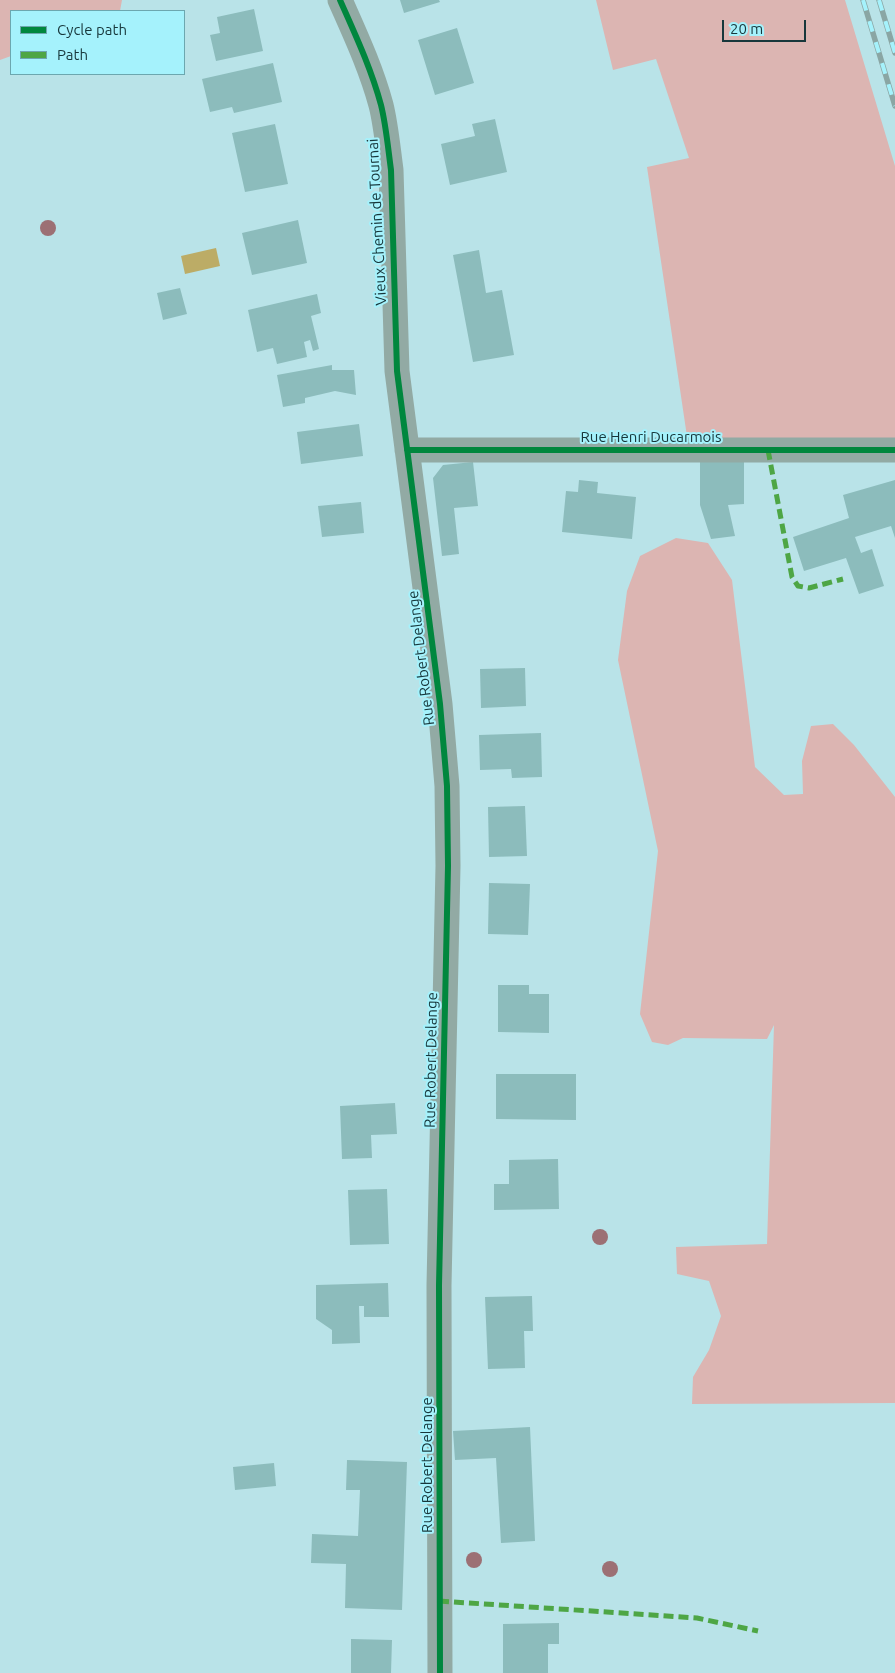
<!DOCTYPE html>
<html>
<head>
<meta charset="utf-8">
<style>
  body { margin:0 }
  #map { position:relative; width:895px; height:1673px; overflow:hidden; background:#b9e3e8; font-family:Ubuntu,sans-serif }
  canvas { display:block }
  .legend { position:absolute; left:10px; top:10px; width:175px; height:65px; box-sizing:border-box; background:#a5f2fc; border:1px solid #6ca7af; margin:0; padding:6px 9px; list-style:none; font-size:15px; color:#17373b }
  .legend li { display:flex; align-items:center; gap:10px; height:25px }
  .legend b { width:25px; border:1px solid #6ca7af }
  .scale { position:absolute; left:722px; top:20px; width:84px; height:22px; box-sizing:border-box; border:2px solid #17373b; border-top:0; padding-left:6px; font-size:15px; line-height:18px; white-space:nowrap; color:#17373b; -webkit-text-stroke:4px #a5f2fc; paint-order:stroke }
</style>
</head>
<body>
<div id="map">
<canvas width="895" height="1673"></canvas>
<ul class="legend">
<li><b style="height:6px;background:#00873e"></b>Cycle path</li>
<li><b style="height:6px;background:#4ea645"></b>Path</li>
</ul>
<div class="scale">20 m</div>
</div>
<script>
const ctx = document.querySelector('canvas').getContext('2d');
ctx.lineJoin = 'round';
function fillPath(path, color) { ctx.fillStyle = color; ctx.fill(path, 'evenodd'); }
function trace(path, color, width, dash) { ctx.strokeStyle = color; ctx.lineWidth = width; ctx.lineCap = dash ? 'butt' : 'round'; ctx.setLineDash(dash || []); ctx.stroke(path); }
function drawText(font, color, halo, rows, align = 'center') {
  ctx.font = font + ' Ubuntu,sans-serif'; ctx.lineWidth = 4; ctx.setLineDash([]); ctx.textBaseline = 'middle'; ctx.strokeStyle = halo; ctx.fillStyle = color; for (const [text, x, y, turn = 0] of rows) {
    ctx.save(); ctx.translate(x, y); ctx.rotate((+turn || 0) * Math.PI / 180); ctx.textAlign = isNaN(turn) ? turn : align; if (halo) ctx.strokeText(text, 0, 0); ctx.fillText(text, 0, 0); ctx.restore();
  }
}
fillPath(new Path2D(`
  M0,0h122l-2,11h-109v45l-11,4z
  M596,0h249l50,166v284h-206l-42,-283 42,-9 -33,-99 -43,11z
  M676,538l32,5 24,37 23,187 29,28 19,-1 -1,-33 9,-35 22,-2 21,21 41,52v606l-203,1 1,-27 16,-27 12,-34 -12,-35 -32,-7 -1,-27 91,-3 7,-219 -7,14 -84,-1 -15,7 -16,-3 -12,-28 18,-163 -40,-191 9,-69 13,-35z`), '#dcb5b2');
fillPath(new Path2D(`
  M216,248l4,18 -35,8 -4,-18z`), '#bcac66');
fillPath(new Path2D(`
  M400,0h39l1,2 -36,11z
  M254,9l9,42 -47,10 -6,-26 10,-2 -3,-16z
  M457,28l17,55 -39,12 -17,-55z
  M273,63l9,39 -48,11 -2,-6 -22,5 -8,-33z
  M495,119l12,53 -57,13 -9,-41 34,-8 -3,-12z
  M275,124l13,60 -43,8 -13,-59z
  M298,220l9,43 -55,12 -10,-42z
  M479,250l7,43 16,-3 12,65 -41,7 -20,-107z
  M180,288l7,26 -24,6 -6,-27z
  M317,294l4,19 -10,3 8,33 -6,2 -3,-11 -6,2 3,15 -30,7 -4,-16 -16,4 -9,-42z
  M332,365v5h22l2,25 -21,-4 -30,7v5l-22,4 -6,-32z
  M359,424l4,32 -62,8 -4,-32z
  M744,461v43l-16,1 7,31 -24,3 -11,-34v-43z
  M473,462l5,44 -24,2 5,46 -17,2 -9,-78 10,-13z
  M579,480l19,2 -1,11 39,4 -4,42 -70,-7 4,-41 12,1z
  M895,480v58l-4,-12 -36,11 6,16 11,-4 12,37 -25,8 -13,-36 -42,13 -11,-34 56,-19 -6,-23z
  M361,502l3,31 -42,4 -4,-31z
  M525,668l1,38 -45,2 -1,-39z
  M541,733l1,44 -30,1 -1,-9 -31,1 -1,-35z
  M525,806l2,50 -38,1 -1,-50z
  M489,883l41,1 -2,51 -40,-1z
  M498,985h31v9h20v39l-51,-1z
  M496,1074h80v46l-80,-1z
  M395,1103l2,31 -26,1 1,23 -30,1 -2,-53z
  M558,1159l1,50 -65,1v-26h15v-24z
  M387,1189l2,55 -39,1 -2,-55z
  M388,1283l1,34h-25v-11h-5l1,37 -28,1v-14l-16,-11v-34z
  M532,1296l1,35h-9l1,37 -37,1 -3,-72z
  M530,1427l5,114 -34,2 -5,-85 -41,2 -2,-29z
  M347,1460l60,2 -5,148 -57,-2 1,-44 -35,-1 1,-29 46,2 2,-46h-14z
  M274,1463l2,23 -41,4 -2,-23z
  M559,1623v21h-11v29h-45v-49z
  M351,1639l41,1 -1,33h-40z`), '#8cbcbc');
trace(new Path2D(`
  M340,0c15,34 31,68 41,105 5,20 7,43 10,65l6,201 43,333 7,82 1,80 -9,419 1,388
  M407,450h488`), '#92aaa4', 25);
const rail = new Path2D(`
  M863,0l32,106
  M879,0l16,53`);
trace(rail, '#8aa6a4', 5.5);
trace(rail, '#a5f2fc', 4, [11]);
trace(new Path2D(`
  M768,450l24,127 6,9 11,2 34,-9
  M439,1601l258,17 61,13`), '#4ea645', 5, [10, 5]);
trace(new Path2D(`
  M340,0c15,34 31,68 41,105 5,20 7,43 10,65l6,201 43,333 7,82 1,80 -9,419 1,388
  M407,450h488`), '#00873e', 6);
ctx.fillStyle = '#9c7074';
for (const [x, y] of [
  [48,228],
  [600,1237],
  [474,1560],
  [610,1569]
]) { ctx.beginPath(); ctx.arc(x, y, 8, 0, 2 * Math.PI); ctx.fill(); }
drawText('15px', '#17373b', '#a5f2fc', [
  ["Vieux Chemin de Tournai",377,222,-93],
  ["Rue Henri Ducarmois",651,437],
  ["Rue Robert Delange",421,658,-97],
  ["Rue Robert Delange",431,1060,-89],
  ["Rue Robert Delange",427,1465,-90]
]);
</script>
</body>
</html>
